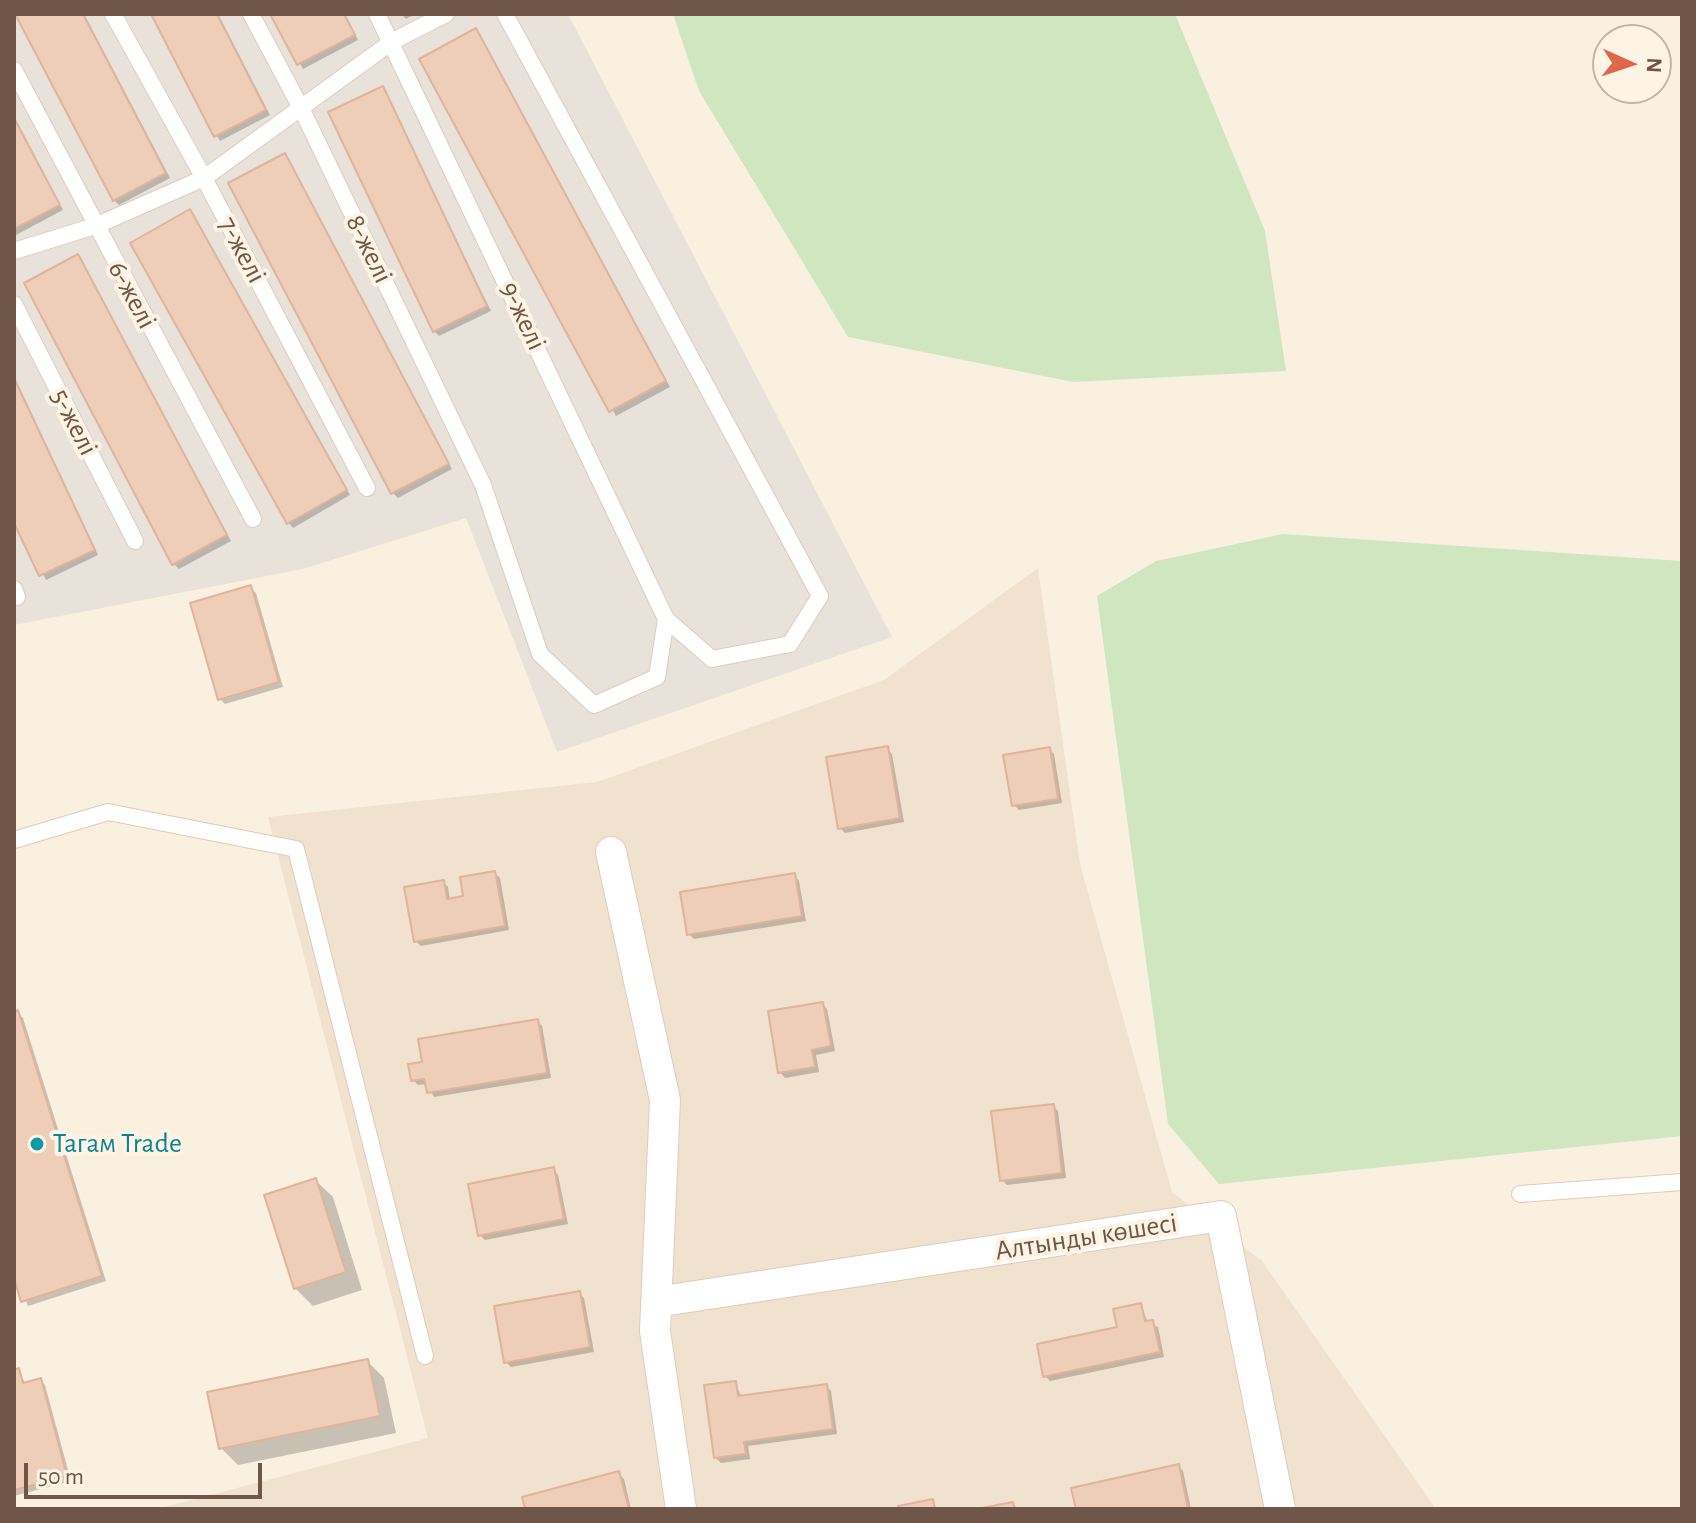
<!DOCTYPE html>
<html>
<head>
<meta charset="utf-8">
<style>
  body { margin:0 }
  #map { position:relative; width:1696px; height:1523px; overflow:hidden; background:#faf0e0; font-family:"Alegreya Sans",sans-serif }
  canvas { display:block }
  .frame { position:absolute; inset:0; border:16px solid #6f5649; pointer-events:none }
  .north { position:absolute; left:1592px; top:24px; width:80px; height:80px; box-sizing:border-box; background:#fef4e5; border:2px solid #c5b5a7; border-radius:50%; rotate:93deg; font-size:22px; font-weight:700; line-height:32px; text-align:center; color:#6f5649 }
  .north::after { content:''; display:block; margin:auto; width:28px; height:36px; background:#df684b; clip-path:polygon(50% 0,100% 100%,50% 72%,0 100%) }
  .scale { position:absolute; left:24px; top:1463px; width:238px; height:36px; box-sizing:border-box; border:4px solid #6f5649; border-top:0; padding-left:10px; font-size:24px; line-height:28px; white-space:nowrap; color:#6f5649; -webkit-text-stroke:6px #fef4e5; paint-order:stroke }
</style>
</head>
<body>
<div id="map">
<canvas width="1696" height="1523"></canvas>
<div class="frame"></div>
<div class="north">N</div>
<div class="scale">50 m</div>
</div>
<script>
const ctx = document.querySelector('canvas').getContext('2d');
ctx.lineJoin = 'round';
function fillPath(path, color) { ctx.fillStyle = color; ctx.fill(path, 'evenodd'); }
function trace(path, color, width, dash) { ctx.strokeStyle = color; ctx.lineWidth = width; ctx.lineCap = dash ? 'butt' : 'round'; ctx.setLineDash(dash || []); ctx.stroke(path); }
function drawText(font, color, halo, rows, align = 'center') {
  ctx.font = font + ' "Alegreya Sans",sans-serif'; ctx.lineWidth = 8; ctx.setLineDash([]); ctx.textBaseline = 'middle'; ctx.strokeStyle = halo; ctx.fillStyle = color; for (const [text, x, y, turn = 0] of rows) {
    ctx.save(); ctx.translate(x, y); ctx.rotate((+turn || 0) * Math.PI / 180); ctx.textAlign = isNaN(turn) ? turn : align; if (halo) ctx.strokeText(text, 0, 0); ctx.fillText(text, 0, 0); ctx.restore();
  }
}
fillPath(new Path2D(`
  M1038,568l42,296 92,328 90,69 174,248h-1279l271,-71 -160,-621 329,-35 287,-102z`), '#f1e1cf');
fillPath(new Path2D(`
  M14,14h554l324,623 -335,115 -91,-234 -163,51 -289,56z`), '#e9e2db');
fillPath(new Path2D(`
  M673,14h502l90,217 21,140 -213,11 -225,-45 -149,-246z
  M1283,534l399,27v575l-463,48 -51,-60 -71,-528 59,-35z`), '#d0e6c0');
fillPath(new Path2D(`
  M17,14h67l86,164 -51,27 -5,-5z
  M153,14h65l52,101 -50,26z
  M272,14h73l13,26 -55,29z
  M401,14h14l-9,5z
  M476,31l194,356 -54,29 -194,-356z
  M382,89l109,222 -52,25 -5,-5z
  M14,116l49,94 -49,26z
  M285,156l167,313 -54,29 -5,-5z
  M190,211l160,284 -57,33 -5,-6z
  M78,256l153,285 -52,28 -5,-5z
  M14,376l84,179 -52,25 -32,-62z
  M251,588l5,5 27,94 -58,17 -5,-5z
  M887,749l5,5 12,68 -59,11 -5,-5z
  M1049,749l5,5 8,49 -43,7 -5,-5z
  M495,873l5,5 9,52 -88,16 -5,-5 27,-59 5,5 2,13 15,-3z
  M794,875l5,6 7,40 -112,18 -5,-5z
  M822,1004l5,5 8,42 -19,4 3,17 -34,6 -5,-6z
  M18,1013l5,5 83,263 -78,25 -14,-35v-257z
  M537,1021l5,5 9,52 -117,19 -7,-13 -9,1 -5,-5 11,-17z
  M1053,1106l5,5 8,67 -59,7 -5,-5z
  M553,1169l5,6 10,49 -83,16 -5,-5z
  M315,1180l18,17 29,93 -49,16 -18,-18z
  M579,1293l5,5 10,54 -83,15 -5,-5z
  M1141,1305l7,18 10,4 6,30 -114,24 -5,-5 74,-47z
  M367,1361l17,17 12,55 -158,32 -17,-17z
  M18,1371l8,13 14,-4 5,5 26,96 -57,15v-124z
  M735,1383l7,15 84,-12 5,5 6,43 -89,12 2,13 -29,4 -5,-5z
  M1178,1466l5,5 8,38h-113z
  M618,1474l6,5 7,30h-104z`), '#0003');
const building = new Path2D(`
  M15,14h68l83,159 -53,28z
  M151,14h66l49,96 -52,27z
  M270,14h74l11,21 -58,30z
  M476,28l190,353 -57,31 -190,-353z
  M383,86l104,220 -54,26 -105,-220z
  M14,118l46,87 -46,24z
  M285,153l164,311 -58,30 -163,-311z
  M190,209l157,281 -60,34 -157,-281z
  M78,254l149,281 -55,30 -148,-282z
  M14,378l81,172 -56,26 -25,-53z
  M251,585l28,97 -61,18 -28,-97z
  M888,746l12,72 -62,11 -12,-72z
  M1050,747l8,52 -46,7 -9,-51z
  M495,871l10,55 -91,16 -10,-55 40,-7 3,19 16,-3 -3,-19z
  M795,873l7,43 -115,19 -7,-43z
  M823,1002l8,44 -19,4 3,17 -37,6 -10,-62z
  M18,1010l84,266 -81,26 -7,-24v-266z
  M538,1019l9,54 -120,20 -3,-14 -13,2 -3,-17 14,-2 -4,-23z
  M1054,1104l8,69 -62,8 -9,-70z
  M554,1167l10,52 -86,17 -10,-52z
  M316,1178l30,94 -52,17 -30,-94z
  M580,1291l10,56 -86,16 -10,-57z
  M1141,1303l4,18 8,-1 7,32 -117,25 -6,-33 80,-17 -4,-18z
  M368,1359l12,57 -161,33 -12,-57z
  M19,1368l4,15 18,-5 26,98 -53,14v-120z
  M736,1381l2,15 89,-12 6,45 -89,13 2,12 -32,4 -10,-73z
  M1179,1464l9,45h-112l-5,-21z
  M619,1471l10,38h-104l-3,-12z
  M933,1499l2,10h-36l-1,-3z
  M1013,1502l2,7h-38z`);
fillPath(building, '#eecdb9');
trace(building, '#e0b39b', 2);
const service = new Path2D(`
  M113,14l91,164 163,310
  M251,14l50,94 182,377 57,169 54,51 63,-28 9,-58
  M377,14l289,605 46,40 78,-15 30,-48 -315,-582
  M14,70l239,449
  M14,251l81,-25 109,-48 189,-137 53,-27
  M14,304l121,237
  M14,589l3,8
  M14,840l94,-28 188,37 129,507
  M1520,1194l162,-12`);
const minor = new Path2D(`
  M611,852l54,248 -10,231 26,178
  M656,1302l565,-86 59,293`);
trace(service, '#deccbd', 18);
trace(minor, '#deccbd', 32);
trace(service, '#fff', 16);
trace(minor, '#fff', 30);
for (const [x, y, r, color] of [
  [37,1144,8,"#0f9aa8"]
]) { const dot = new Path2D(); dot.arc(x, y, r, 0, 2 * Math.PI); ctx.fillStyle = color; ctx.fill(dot); trace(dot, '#fef4e5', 3); }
drawText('28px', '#6f5649', '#fef4e5', [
  ["8-желі",369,249,64],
  ["7-желі",242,250,62],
  ["6-желі",132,295,62],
  ["9-желі",523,316,65],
  ["5-желі",74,422,63],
  ["Алтынды көшесі",1086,1237,-9]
]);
drawText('28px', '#0d838f', '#fef4e5', [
  ["Тагам Trade",53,1144]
], 'left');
</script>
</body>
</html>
